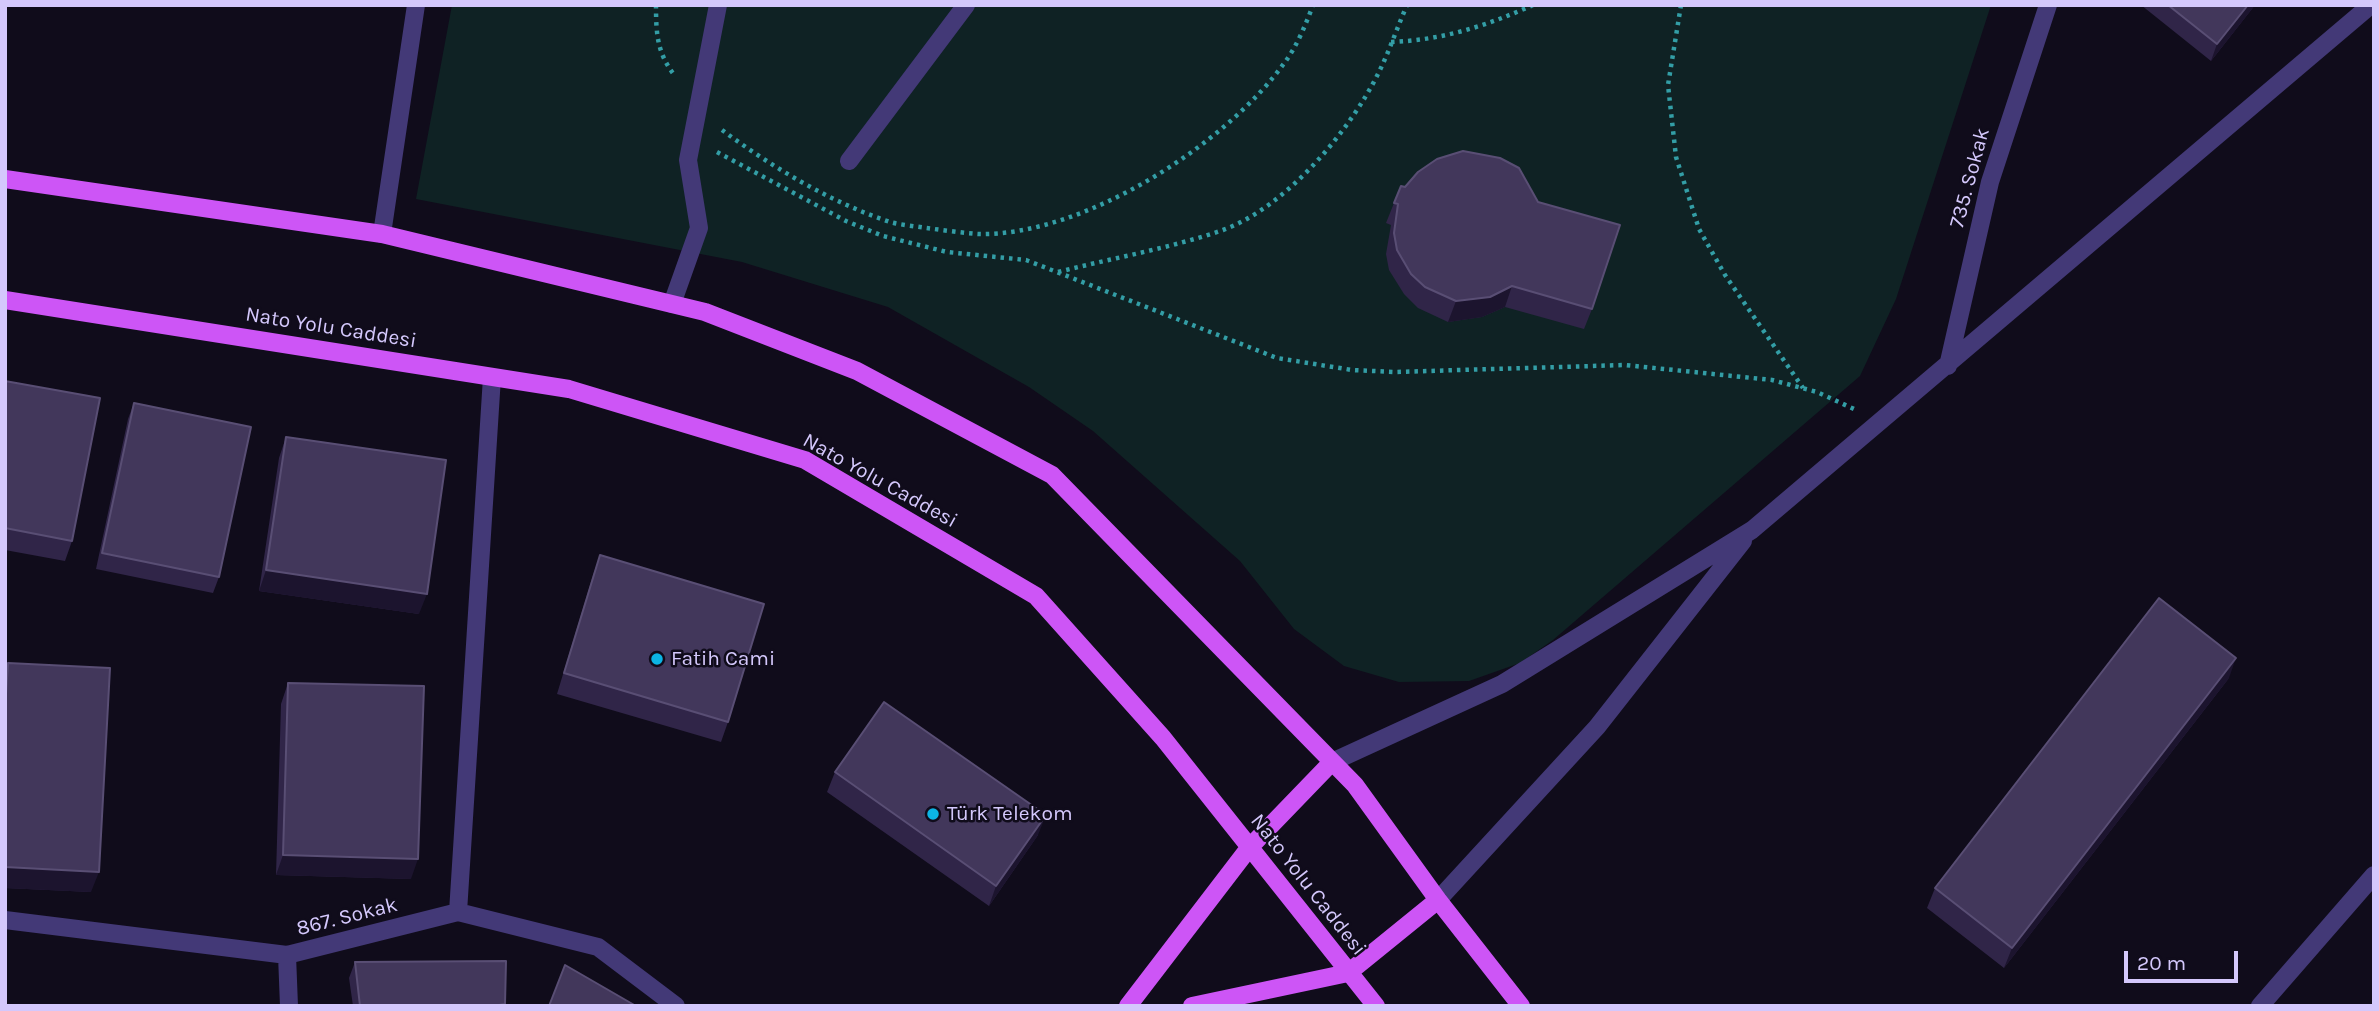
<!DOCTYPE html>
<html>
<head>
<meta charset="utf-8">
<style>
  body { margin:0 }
  #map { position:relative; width:2379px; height:1011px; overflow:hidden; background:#100c1b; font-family:Karla,sans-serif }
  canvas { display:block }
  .frame { position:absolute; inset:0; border:7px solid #d4c8fc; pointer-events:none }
  .scale { position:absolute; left:2124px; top:951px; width:114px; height:32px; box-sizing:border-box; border:4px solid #d4c8fc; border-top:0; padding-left:9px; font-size:21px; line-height:24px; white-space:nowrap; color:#d4c8fc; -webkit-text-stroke:5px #100c1b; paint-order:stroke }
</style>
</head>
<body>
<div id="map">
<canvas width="2379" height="1011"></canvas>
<div class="frame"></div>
<div class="scale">20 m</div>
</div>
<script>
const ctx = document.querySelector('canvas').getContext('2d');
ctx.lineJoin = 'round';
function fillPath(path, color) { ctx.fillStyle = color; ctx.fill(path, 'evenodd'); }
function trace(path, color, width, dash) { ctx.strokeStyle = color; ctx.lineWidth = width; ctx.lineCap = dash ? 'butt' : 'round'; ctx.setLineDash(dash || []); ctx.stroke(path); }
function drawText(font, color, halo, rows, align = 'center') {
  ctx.font = font + ' Karla,sans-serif'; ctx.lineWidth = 5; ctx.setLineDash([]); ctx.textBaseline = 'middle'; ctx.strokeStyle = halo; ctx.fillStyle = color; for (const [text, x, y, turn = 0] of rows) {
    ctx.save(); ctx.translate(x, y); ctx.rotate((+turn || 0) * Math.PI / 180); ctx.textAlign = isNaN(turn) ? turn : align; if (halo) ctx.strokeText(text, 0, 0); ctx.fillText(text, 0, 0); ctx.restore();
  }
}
fillPath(new Path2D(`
  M452,5h1539l-95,294 -36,77 -307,264 -33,23 -51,18 -70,1 -55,-16 -50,-37 -54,-68 -147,-130 -64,-44 -141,-80 -146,-45 -326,-63z`), '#0f2224');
trace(new Path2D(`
  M656,5c0,29 1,48 19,71
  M1681,5l-13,80 8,72 23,72 26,46 78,113
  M1391,42c52,-2 95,-16 142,-37
  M722,130c50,37 108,72 168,92 11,3 24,4 36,6 17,2 36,5 53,6 104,2 247,-89 306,-172 12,-16 21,-38 28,-57
  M717,152l129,69 37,15 64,16 79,8 251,98 75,12 43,2 230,-7 147,15 45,12 37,17
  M1058,272c55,-14 113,-24 165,-42 63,-23 126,-98 155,-156 11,-22 19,-46 29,-69`), '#339ea6', 4.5, [3.5, 5]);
trace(new Path2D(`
  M849,161l117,-156
  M382,234l34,-229
  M672,304l27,-76 -11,-68 30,-155
  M1948,366l42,-184 58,-177
  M1332,762l170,-78 250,-154 619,-525
  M1438,900l159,-173 146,-186
  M458,912l34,-535
  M5,920l282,35 171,-43 140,35 78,59
  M287,955l2,51
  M2260,1006l114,-131`), '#433977', 18);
trace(new Path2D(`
  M5,179l377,55 323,78 152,59 195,104 303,310 83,115 83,106
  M5,300l564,89 236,71 231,136 127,142 213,268
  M1128,1006l121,-158 83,-86
  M1192,1006l156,-33 90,-73`), '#cd55f6', 18);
fillPath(new Path2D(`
  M2141,5h114l-44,56z
  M1394,203l198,106 -8,20 -79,-22 -23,10 -34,5 -30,-14 -14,-14 -15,-24 -3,-16 5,-29 -5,-2z
  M5,381l67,160 -7,20 -60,-11z
  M134,403l85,174 -6,16 -117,-24 32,-150z
  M286,437l133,177 -160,-23 20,-133z
  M600,555l128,167 -7,20 -164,-48 36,-119z
  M8,663l83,229 -86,-4v-217z
  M2229,678l-225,290 -77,-60 8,-20z
  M288,683l123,196 -135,-4 5,-171z
  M835,772l203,63 -49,71 -162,-114z
  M355,962l150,42 -1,2h-151l-4,-28z`), '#302548');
fillPath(new Path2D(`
  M2248,5h7l-44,56 6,-17z
  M1512,286l-7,21 -23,10 -34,5 8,-21z
  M266,570l161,24 -8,20 -160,-23z
  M2236,658l-7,20 -225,290 8,-20z
  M1046,815l-8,20 -49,71 7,-20z
  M283,855l135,4 -7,20 -135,-4z
  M5,867l94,5 -8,20 -86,-4z`), '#1c142e');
const building = new Path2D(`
  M2168,5h80l-31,39z
  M1463,151l37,7 19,10 19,34 82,23 -28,84 -80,-23 -22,11 -34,4 -31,-14 -14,-13 -14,-24 -3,-17 4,-29 -4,-1 7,-17 4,1 13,-15 19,-13z
  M5,381l95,17 -28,143 -67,-13z
  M134,403l117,24 -32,150 -117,-24z
  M286,437l160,23 -19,134 -161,-24z
  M600,555l164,49 -36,118 -164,-49z
  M2159,598l77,60 -224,290 -77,-60z
  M8,663l102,5 -11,204 -94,-5v-157z
  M288,683l136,3 -6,173 -135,-4z
  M884,702l162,113 -50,71 -161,-114z
  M506,961l-1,43 -12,2h-133l-5,-44z
  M565,965l71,41h-87z`);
fillPath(building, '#42375b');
trace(building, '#594e74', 2);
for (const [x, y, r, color] of [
  [657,659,7,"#0cb4e4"],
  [933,814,7,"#0cb4e4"]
]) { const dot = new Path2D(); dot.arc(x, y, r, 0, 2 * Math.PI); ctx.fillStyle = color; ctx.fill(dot); trace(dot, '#100c1b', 2.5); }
drawText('21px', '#d4c8fc', '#100c1b', [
  ["735. Sokak",1970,178,-75],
  ["Nato Yolu Caddesi",331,328,9],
  ["Nato Yolu Caddesi",880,481,29],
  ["Nato Yolu Caddesi",1308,885,52],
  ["867. Sokak",347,917,-14]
]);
drawText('21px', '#d4c8fc', '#100c1b', [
  ["Fatih Cami",671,659],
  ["Türk Telekom",947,814]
], 'left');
</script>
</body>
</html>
